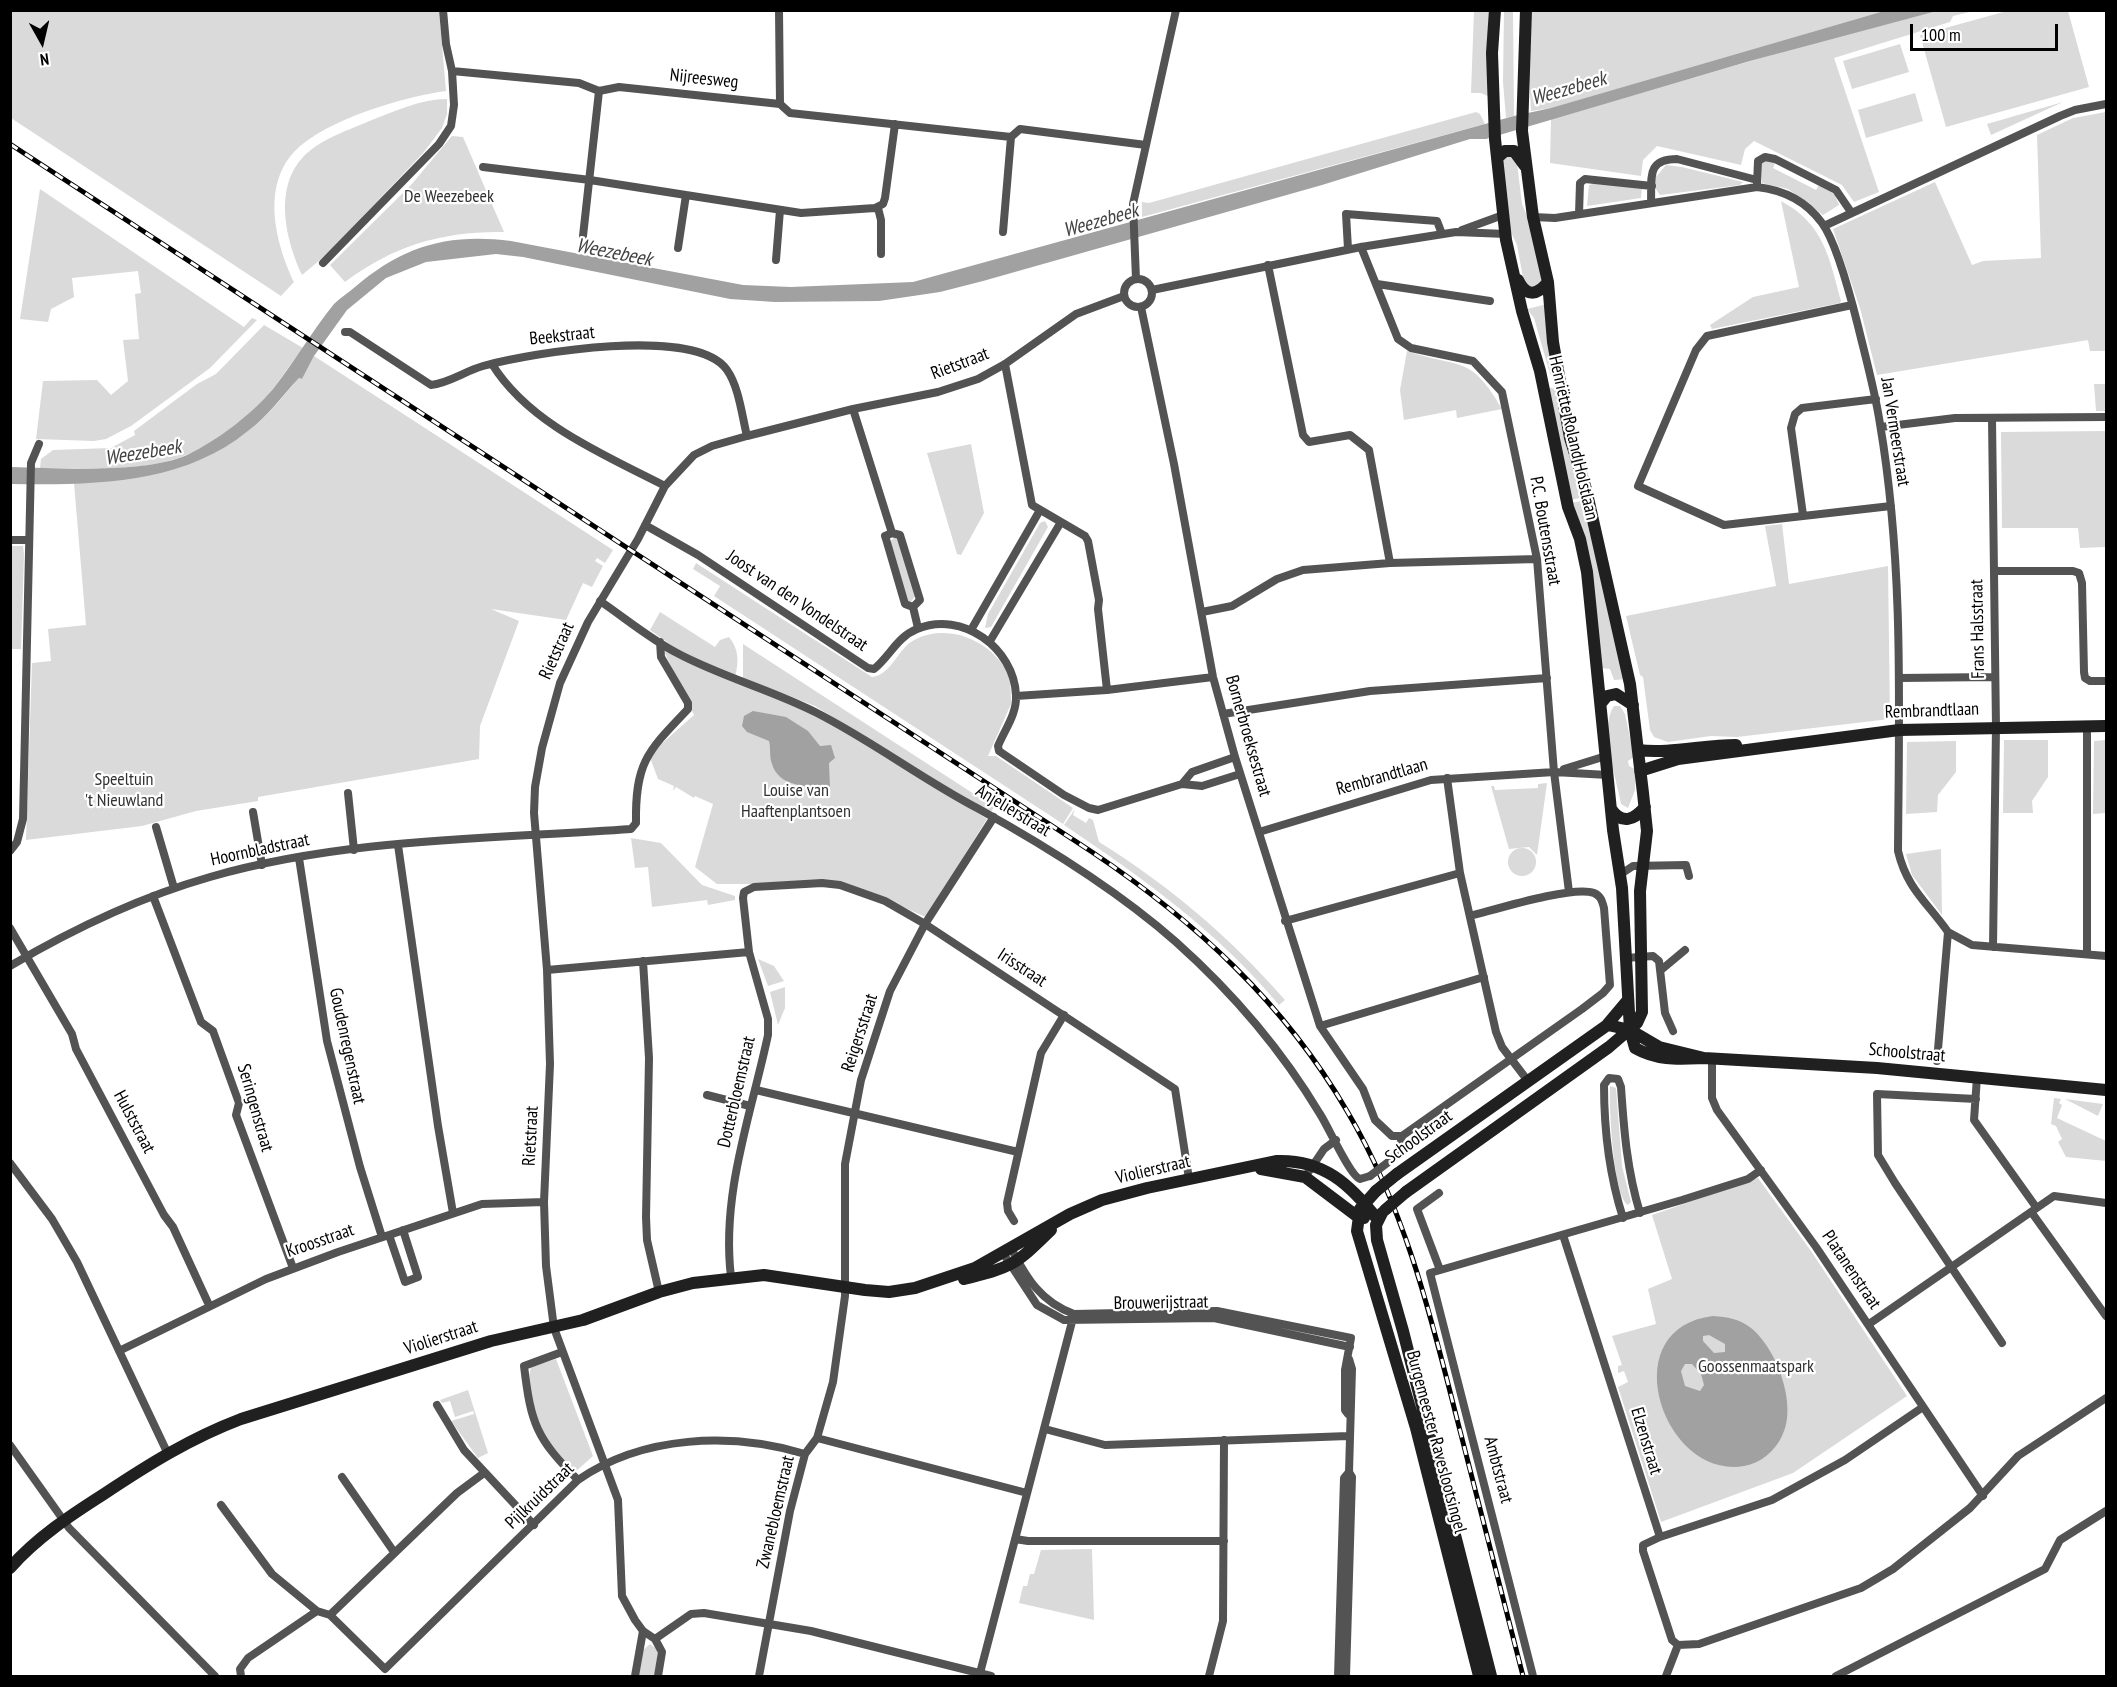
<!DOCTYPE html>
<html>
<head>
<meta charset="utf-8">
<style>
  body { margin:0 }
  #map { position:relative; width:2117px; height:1687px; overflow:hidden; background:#fff; font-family:"PT Sans Narrow",sans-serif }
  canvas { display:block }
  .frame { position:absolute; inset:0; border:12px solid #000; pointer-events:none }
  .north { position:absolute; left:12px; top:12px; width:60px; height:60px; -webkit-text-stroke:4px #fff; paint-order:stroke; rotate:172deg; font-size:16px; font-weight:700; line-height:24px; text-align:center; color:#000 }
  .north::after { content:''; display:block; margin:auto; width:21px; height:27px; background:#000; clip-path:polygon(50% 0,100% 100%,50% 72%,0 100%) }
  .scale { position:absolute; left:1910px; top:24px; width:148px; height:27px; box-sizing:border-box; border:3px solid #000; border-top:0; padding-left:8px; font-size:18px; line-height:21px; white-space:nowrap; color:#000; -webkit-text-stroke:4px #fff; paint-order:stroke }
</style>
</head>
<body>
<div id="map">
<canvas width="2117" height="1687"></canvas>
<div class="frame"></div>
<div class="north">N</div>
<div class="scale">100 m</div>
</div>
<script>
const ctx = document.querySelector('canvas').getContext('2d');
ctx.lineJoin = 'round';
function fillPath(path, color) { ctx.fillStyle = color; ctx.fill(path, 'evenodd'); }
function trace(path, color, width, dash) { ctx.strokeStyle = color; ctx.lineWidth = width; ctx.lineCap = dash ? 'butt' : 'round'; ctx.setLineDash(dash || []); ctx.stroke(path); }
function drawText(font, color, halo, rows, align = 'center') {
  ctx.font = font + ' "PT Sans Narrow",sans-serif'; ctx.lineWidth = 4.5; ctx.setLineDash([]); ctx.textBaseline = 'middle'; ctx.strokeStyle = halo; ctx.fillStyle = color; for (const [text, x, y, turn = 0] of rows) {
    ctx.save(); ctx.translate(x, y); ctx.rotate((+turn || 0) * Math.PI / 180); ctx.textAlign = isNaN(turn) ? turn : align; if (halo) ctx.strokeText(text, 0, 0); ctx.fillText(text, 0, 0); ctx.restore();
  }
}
fillPath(new Path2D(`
  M10,11h429l7,80c-43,6 -122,29 -152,61 -33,36 -18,92 0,130l-13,14 -270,-178z
  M1474,11h18l-2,86 -9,-4h-10z
  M1504,11h9l1,105 -8,2 -3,-36z
  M1530,11h354l-332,97 -21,3 -3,-59z
  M1937,11h37l-21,5 -3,6 -116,36 45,134 -25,10 -12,-17 -88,-44 -9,8 -4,16 -84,-19 -14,14 -2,16 -91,-13 1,-44 248,-72z
  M2007,11h61l21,76 -143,40 -26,-92z
  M1900,44l9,28 -57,17 -9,-28z
  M1915,93l8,28 -57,17 -8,-28z
  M447,99v15l-5,14 -18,24 -97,102 -25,21c-16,-34 -29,-86 1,-118 17,-18 46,-27 69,-37 23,-9 49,-21 75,-21z
  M2063,102l-72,33 -4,-11z
  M1476,112l4,2 5,10 -343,93v-15l7,1z
  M2106,112v239h-16l-2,-11 -211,35 -17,-67 -27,-79 102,-47 37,83 11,-4 58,-3 -4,-123 36,-17z
  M452,136l11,1 41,95c-60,-1 -110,13 -159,50l-15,-17 81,-80z
  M1511,156l6,7 5,41 8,19 14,56 -10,9 -10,-5 -7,-38 -8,-17 -7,-70z
  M1764,160l12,1 -3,7 43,22 4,-7 15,12 4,10 -16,10 -35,-26 -26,-6 -1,-21z
  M1666,165l16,2 61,15 -3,3 -80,10 -5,-7v-10z
  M1593,184l49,2 -1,12 -54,8 2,-21z
  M40,189l204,138 8,-9 5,2 -47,48 -79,58 -25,13 -12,2 -58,-2 7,-58 54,-1 14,15 17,-14 -5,-41 16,-1 -4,-45 6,-1 -3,-22 -66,7 2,19 -23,12 -3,13 -28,-3z
  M1781,201c43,23 48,56 60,100l-1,2 -128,26 -2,-4 43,-28 46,-10z
  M1547,304l7,71 -4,-1 -16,-56 -7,-9z
  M264,325l39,23c-13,16 -23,33 -36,48 -21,23 -52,47 -81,59 -42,18 -102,13 -146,13l1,-9 12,-9 58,-2 24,-13 -1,-4 63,-47 19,-10z
  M1407,351c52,18 63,2 95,58l-45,9 -1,-8 -52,10 -4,-30z
  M314,356l299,194 -8,13 -8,-5 -2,3 8,5 -11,21 -9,-4 -17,37 -75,-11 28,12 -39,105 -1,33 -221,38v4l-62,10 -54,15 -116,14 6,-177 19,-2 -3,-32 38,-4 -12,-142c60,-2 127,-13 174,-52 20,-15 35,-35 51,-53l3,1z
  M2094,384h12v27h-10z
  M1548,387l10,3 27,107 -15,3z
  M2106,431v116l-26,1 -2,-20h-76l-1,-96z
  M971,444l13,69 -23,42 -4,-1 -30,-101z
  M1586,500l41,179 -13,1 -4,-11 -9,-1 -30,-165z
  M1045,521l3,6 -57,100 -6,1 3,-14 52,-91z
  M1782,524l7,60 99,-18 2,153 -153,18 -26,-1 -43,6 -14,-5 -4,-7 -7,-53 -3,-2 -14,-59 150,-30 -11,-60z
  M894,537l4,1 17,58 -4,6 -6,-2 -15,-58z
  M11,546h12l1,8 -3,95h-10z
  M696,563l176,114c21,-3 25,-29 44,-38 33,-16 75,2 91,33 4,9 4,22 4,32l-23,52h8l77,52 -10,16 -349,-228 6,-10 -27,-17z
  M660,612l55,35 5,-7 9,-3c10,12 10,25 6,40l-60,-29 -25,-18z
  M743,644l251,163 -3,5 -34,-18 -142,-88 -72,-28z
  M662,647c62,33 128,55 191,87 46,24 90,57 134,85l-61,98 -77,-33h-132l-22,-17 18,-63 -18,-8 -1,2 -18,-11 -3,4 1,-5 -16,-7 -9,-24 45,-40z
  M1614,706h6l5,8 9,43 -6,4 1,5 6,3v21l-7,18 -7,-4c-4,-25 -23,-75 -7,-98z
  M2004,740h44v37l-16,24 1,12h-30z
  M2106,740v73l-13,1 1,-73z
  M1956,741v31l-18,23 -1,17 -31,2 1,-72z
  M1547,783l-10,72 -8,-8 -20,2 -18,-63h3l1,4 43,-2v-4z
  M1075,809l-2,6 13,8 3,-5 4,2 6,22c71,44 131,95 186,158l-6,5c-61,-73 -136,-127 -215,-180z
  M631,838l30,5 41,42 33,11v4l-27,5 -1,-5 -55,7 -4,-40 -13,1z
  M1508 862a14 14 0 1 1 28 0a14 14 0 1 1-28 0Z
  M1941,849l1,66 -30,-40 -6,-21z
  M758,959l16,7 10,15 -16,5z
  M785,987v21l-7,17 -8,-33z
  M1610,1086l6,2 6,78 9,36 -3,3c-15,-9 -19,-100 -18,-119z
  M2054,1098l7,1 -2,4 3,2 -5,13 49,23v20l-40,-4 -8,-15 4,-3 -6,-13 -5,-2z
  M2065,1099l38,5 -5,12z
  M1758,1178l53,73 96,145 -114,77 -132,49 -43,-135 10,-5 -4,-11 -6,2v-7l4,-1 -10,-29 44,-12 -8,-35 24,-10 -20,-64z
  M556,1359l37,97 -19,17c-24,-20 -53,-73 -43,-106z
  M468,1390l20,63 -10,5 -27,-37 23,-7 -1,-3 -18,6 -5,-16 -8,2 -2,-3z
  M1092,1549l2,71 -75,-17 4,-17h4l3,-12h4l7,-24z
  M650,1644l8,6 -3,26h-17l5,-26z`), '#dadada');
fillPath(new Path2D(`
  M1884,11h53l-187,50 -264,78h-16l-148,46 -339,96 -43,11 -61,9 -104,1 -45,-3 -207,-42 -27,-3 -70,8 -40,16 -39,32 -33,46 -12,23 -3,-1c-17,18 -31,38 -51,53 -66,54 -156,54 -237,53v-17c47,1 133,7 176,-12 31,-15 64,-40 86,-66 22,-28 39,-58 61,-85 7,-7 14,-11 21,-17 48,-41 93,-54 156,-46l232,44 48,2 122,-5 601,-166 37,-8z
  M753,711l33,6 22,14 12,15 11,-1 4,13 -6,5 1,24c-20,0 -51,1 -58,-23 -3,-8 -1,-17 -3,-23l-22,-9 -5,-6 2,-10z
  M1713,1316c14,1 27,3 38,12 26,21 47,78 31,108 -7,15 -21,27 -38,30 -81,14 -132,-138 -31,-150zM1709,1335l16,9v8l-11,1 -11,-12v-5zM1685,1364h7l9,10 3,11 -4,6 -15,-5 -4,-15z`), '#a1a1a1');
trace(new Path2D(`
  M779,10l1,94
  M452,71l127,12 20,8 20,-4 161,17 10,9 221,24 9,-8 126,16
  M483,167l107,13 211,33 74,-5 8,-4 2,-6 10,-74
  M1757,184l1,-23 7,-4 10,2 61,31 15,22
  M1651,202c1,-24 -5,-43 26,-43l80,21
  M878,208l3,12v34
  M1579,214l1,-31 5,-4 67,7
  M1533,217l22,1 202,-31c27,3 49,14 65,36 14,19 30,79 36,103 8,33 17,65 22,98 24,141 19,285 18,427 9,38 29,51 50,81l24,13 134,11
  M1824,226l236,-110 15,-6 31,-6
  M1462,230l41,-15
  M1003,232l8,-95
  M583,236l16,-145
  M1361,247l37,92 13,9 62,13 29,31 35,167 17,213 15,120
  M678,248l8,-53
  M1348,249l-2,-35 91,7 5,13
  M776,260l4,-50
  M323,263l116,-119 12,-18 3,-21 -2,-34 -6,-27 -3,-34
  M1268,265l35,170 6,7 41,-7 19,15 21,113
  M1124 293a14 14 0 1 1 28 0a14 14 0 1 1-28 0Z
  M1136,279l-3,-75 43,-194
  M1377,284l113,17
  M1152,290l209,-43 95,-15 50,2
  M1852,305l-145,31 -11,14 -58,136 86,39 167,-19
  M1141,307l33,157 39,213 22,80 85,269 43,63 12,31 17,16h10
  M345,332h5l81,53c18,-2 34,-14 52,-19 48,-13 212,-41 244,4 12,17 15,46 20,66
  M492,364c37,60 113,91 173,122
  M1005,364l27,141 53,31 3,5 11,59 -1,9 9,81
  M853,409l39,124
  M1992,419l4,308 -3,220
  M1881,427l74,-9 151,-1
  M1803,515l-12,-87 4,-14 7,-6 74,-9
  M645,525l53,30 170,113 6,1c16,-13 23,-32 43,-40 45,-19 97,19 99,66 1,19 -11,34 -18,51l1,5 65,44 25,13 9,2 84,-26 20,2 38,-12
  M892,533l-7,3 1,3 19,65 8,3
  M892,533l8,2 20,65 -7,7
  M10,540h19
  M1994,571h79l6,2 3,10 2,89 1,6 5,3h16
  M600,601c25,17 50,38 77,52 45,24 95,37 140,60 55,28 105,66 160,95 69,38 139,81 199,134 56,50 105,107 144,172 8,12 30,62 40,65l10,-3
  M913,607l5,21
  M1202,612l30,-6 45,-27 26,-9 87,-7 147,-4
  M971,630l69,-120
  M990,641l71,-119
  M1899,678l96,-1
  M1016,696l91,-6 106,-13
  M1223,714l147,-23 177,-13
  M2087,727v227
  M1564,769l42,-13
  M1447,778l13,95 36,159 6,15 26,34
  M1182,784l10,-12 43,-15
  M348,793l6,57
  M253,812l9,53
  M156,827l18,61
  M1259,832l172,-52 123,-8 54,3
  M398,845l40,281 15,87
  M10,851l7,-9 6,-23 8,-356 8,-19
  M299,858l28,183 33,126 22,70
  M1621,874l12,-8 53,-1 3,11
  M153,896l48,126 12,9 26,72 -3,12 57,153
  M1285,921l175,-48
  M10,928l62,106 4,15 88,166 9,12 36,78
  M1626,958l27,-2 6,5 6,52 8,18
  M643,961l6,97 -3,159 1,23 12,52
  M10,966c63,-37 130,-69 200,-89 135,-39 281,-38 421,-48l5,-6c-1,-61 12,-72 52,-114v-6l-27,-46 -1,-15
  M547,970l202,-18
  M1661,970l24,-20
  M1320,1026l164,-49
  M1712,1058v40l5,12 99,137 167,249
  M1937,1061l11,-129
  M1977,1077l-3,43 62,87
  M756,1090l262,62
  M707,1095l43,11
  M1976,1099l-99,-5 1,61 17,28 107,160
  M1391,1160l8,-10 3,-14 180,-127 21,-16 7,-8 -6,-77c-2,-7 -3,-12 -10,-15 -21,-8 -100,17 -124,23
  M10,1163l42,56 25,43 90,190
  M1305,1177l19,-28 12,-9
  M1439,1193l-22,16 23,61
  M2032,1213l74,103
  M1623,1218c-14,-44 -19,-86 -19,-133l5,-7 9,1 3,8c3,44 6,83 19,126
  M1014,1221l-6,-10 -1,-8 34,-150 23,-38
  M389,1235l16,47 13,-5 -15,-47
  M1563,1235l97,302 -17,8v6l29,89 6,5
  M1011,1248c16,31 30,54 63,66l143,-3 134,27 -6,32v40l3,4
  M1003,1253l34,52 27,15 150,-2 136,29
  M731,1277c-10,-83 20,-162 37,-242v-16l-19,-67 -6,-54 1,-6 10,-5 68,-4 18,2 45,16 40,23 250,165 14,90
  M1869,1324l185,-128 52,7
  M119,1351l147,-72 72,-27 144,-48 62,-2
  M562,1352l-38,14c7,58 12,72 54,114
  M437,1405l27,45 70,75
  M1045,1429l60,16 243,-9
  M817,1438l210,55
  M10,1445l59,83 146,148
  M342,1477l52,75
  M221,1505l51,69 45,37 13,4 55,54
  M1660,1537l112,-37 73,-40 78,-53
  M1015,1539l13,2h196
  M330,1615l127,-122 27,-20
  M655,1639l36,-25 13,-1 107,18 180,45
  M385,1669l193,-189c65,-45 153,-48 227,-26
  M980,1673l93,-355
  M241,1676l-1,-7 8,-11 69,-47
  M635,1676l8,-45
  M658,1676l4,-24 -7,-13 -12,-8 -8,-11 -13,-24 -4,-96 -64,-172 -8,-62 -2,-64 6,-138 -3,-94 -13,-157 1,-26 7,-39 18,-65 28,-61 50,-83 27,-53 29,-31 18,-9 35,-10 106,-27 85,-17 40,-13 27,-15 71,-50 48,-18
  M759,1676l31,-165 15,-57 12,-16 16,-56 12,-86v-132l16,-84 29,-89 35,-67 69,-107
  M1209,1676l14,-55 1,-181
  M1338,1676l6,-198 5,-6
  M1346,1676l6,-199 -3,-5 3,-103 -3,-10
  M1533,1676l-103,-403 252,-73 66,-21 13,-9
  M1666,1676l12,-31 21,-1 162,-56 32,-19 77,-61 48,-52 88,-58
  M1836,1676l209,-107 15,-29 46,-29`), '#535353', 8);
trace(new Path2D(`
  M1495,10l-3,43 3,86 11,101 16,71 18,60 28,136 12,32 7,33 26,258 9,58 8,142 5,18c23,13 44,11 69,10
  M1497,158l8,-7h9l11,15
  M1518,280c8,17 19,16 30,2
  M1602,702l5,-6 9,-2 17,11
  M1638,750c32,4 65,-5 98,-5
  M1640,771l38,-12 221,-29 207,-4
  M1611,809c11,16 23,11 34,-2
  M1608,1025l22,5 29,17 45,11 173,10 229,22
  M1261,1169l44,8 53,40 6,1
  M1397,1174l209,-148 21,-25
  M1376,1191l-16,18 -3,22 59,197 63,248
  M1406,1192l203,-145 28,-24 5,-11 -2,-121 7,-60 -4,-38 -13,-109 -44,-195 -16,-51 -17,-96 -5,-60 -15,-65 -11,-86 4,-121
  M1382,1213l-6,12 1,15 26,91 88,345
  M964,1279c50,-13 50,-13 87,-49
  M10,1568c26,-30 61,-53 94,-74 45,-30 87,-56 137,-75l250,-78 92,-21 76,-28 34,-9 71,-8 101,15 24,2 26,-4 60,-20 95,-54 32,-14 45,-12 129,-27c47,-2 74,23 102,59`), '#202020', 12);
const rail = new Path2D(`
  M10,144l1082,708c103,69 192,151 255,259 57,96 83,201 110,308 22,86 44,172 66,257`);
trace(rail, '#000', 5);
trace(rail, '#fff', 3, [9]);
trace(new Path2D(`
  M1370,1176l21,-16`), '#535353', 8);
trace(new Path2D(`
  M1376,1191l21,-17
  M1385,1210l21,-18`), '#202020', 12);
drawText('18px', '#000', '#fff', [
  ["Nijreesweg",704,79,6],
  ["Beekstraat",562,336,-6],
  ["Rietstraat",960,364,-21],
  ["Jan Vermeerstraat",1895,432,81],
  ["Henriëtte Roland Holstlaan",1573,438,77],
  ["P.C. Boutensstraat",1545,531,80],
  ["Joost van den Vondelstraat",797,601,34],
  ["Frans Halsstraat",1978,629,-91],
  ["Rietstraat",557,651,-66],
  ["Rembrandtlaan",1932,711,-2],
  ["Bornerbroeksestraat",1248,736,74],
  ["Rembrandtlaan",1382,777,-16],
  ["Anjelierstraat",1013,811,31],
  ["Hoornbladstraat",260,850,-12],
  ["Irisstraat",1022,968,33],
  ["Reigersstraat",860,1033,-72],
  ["Goudenregenstraat",347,1046,78],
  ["Schoolstraat",1907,1053,5],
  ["Dotterbloemstraat",737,1092,-77],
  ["Seringenstraat",255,1108,74],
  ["Hulststraat",134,1122,62],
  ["Rietstraat",531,1136,-87],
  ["Schoolstraat",1419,1137,-36],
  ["Violierstraat",1153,1170,-13],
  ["Kroosstraat",320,1241,-19],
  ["Platanenstraat",1851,1270,56],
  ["Brouwerijstraat",1161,1303,-1],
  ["Violierstraat",441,1338,-18],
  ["Elzenstraat",1646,1441,73],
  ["Burgemeester Raveslootsingel",1436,1442,75],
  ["Ambtstraat",1498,1470,75],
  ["Pijlkruidstraat",540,1496,-44],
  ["Zwanebloemstraat",776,1512,-77]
]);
drawText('18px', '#313131', '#fff', [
  ["De Weezebeek",449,197],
  ["Speeltuin",124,780],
  ["'t Nieuwland",124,801],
  ["Louise van",796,791],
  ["Haaftenplantsoen",796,812],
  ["Goossenmaatspark",1756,1367]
]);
drawText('italic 20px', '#424242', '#fff', [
  ["Weezebeek",1569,89,-16],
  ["Weezebeek",1101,221,-16],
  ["Weezebeek",614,253,11],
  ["Weezebeek",143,453,-9]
]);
</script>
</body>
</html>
